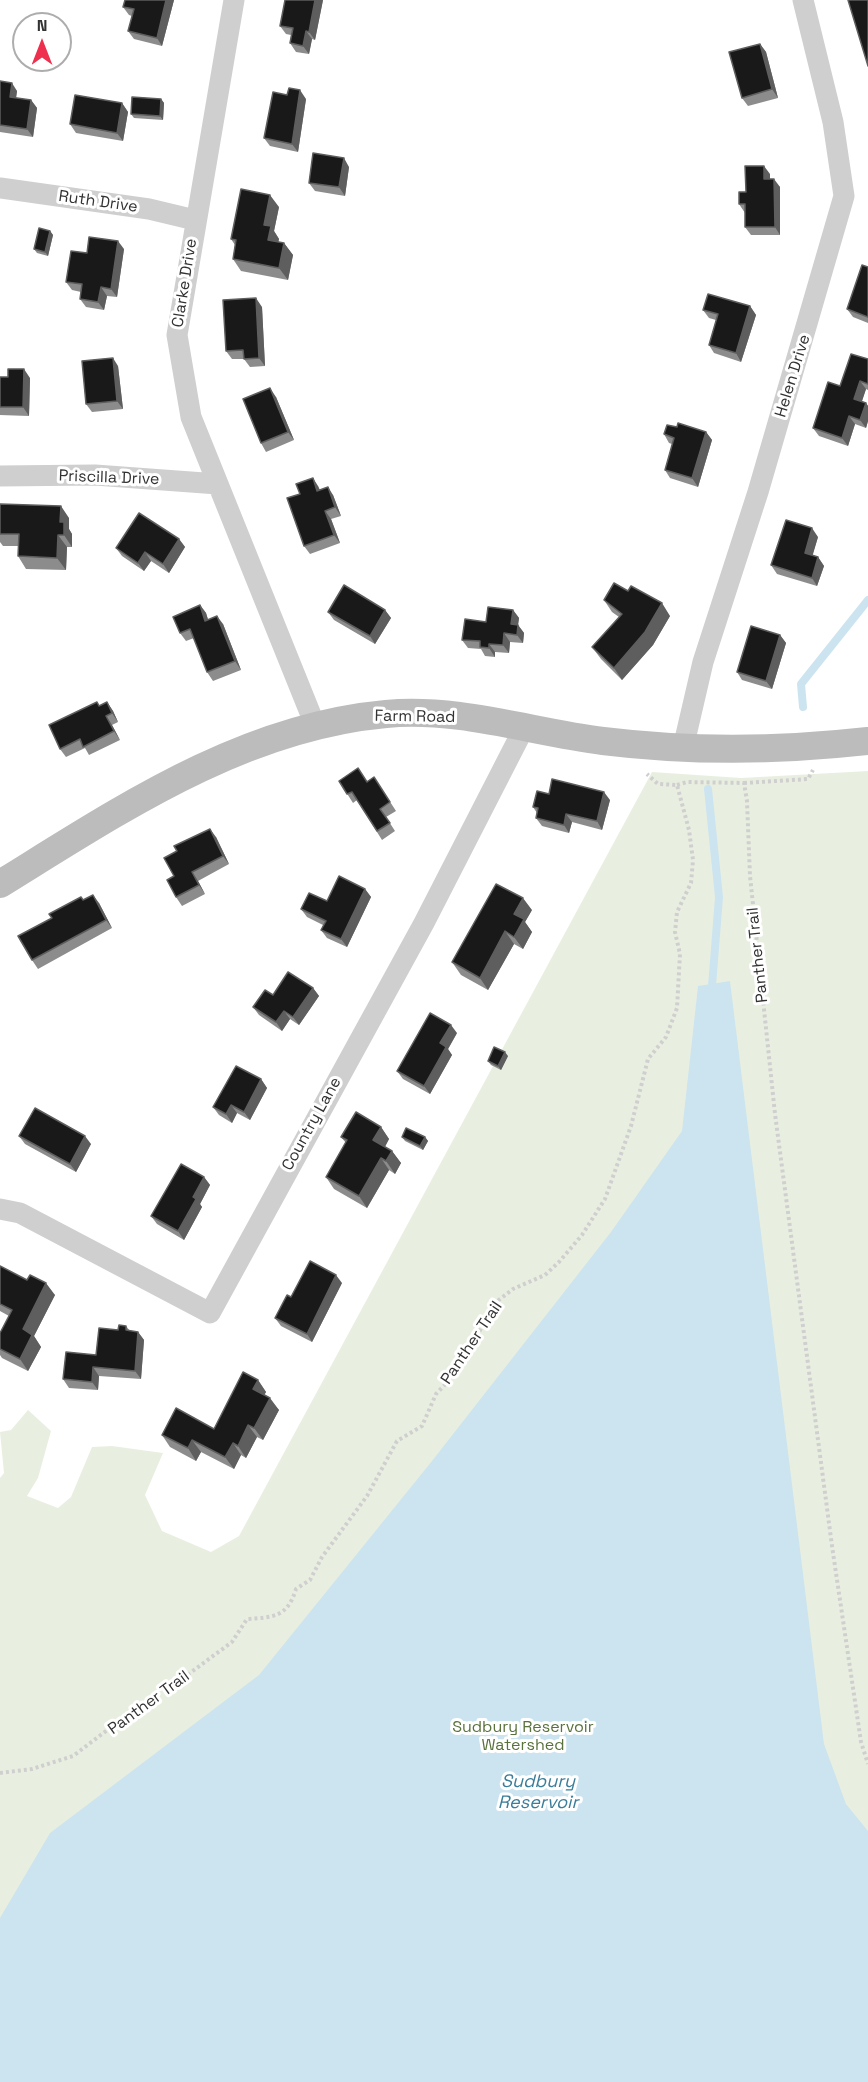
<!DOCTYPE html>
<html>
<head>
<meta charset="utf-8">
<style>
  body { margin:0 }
  #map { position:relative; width:868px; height:2082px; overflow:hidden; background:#fff; font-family:"Space Grotesk",sans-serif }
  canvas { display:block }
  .north { position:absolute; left:12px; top:12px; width:60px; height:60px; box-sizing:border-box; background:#fff; border:2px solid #adadad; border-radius:50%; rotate:0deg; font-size:16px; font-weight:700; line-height:24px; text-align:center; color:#323232 }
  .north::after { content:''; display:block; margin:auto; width:21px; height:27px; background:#ee2f4e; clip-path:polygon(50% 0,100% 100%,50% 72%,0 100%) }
</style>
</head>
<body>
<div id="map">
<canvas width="868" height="2082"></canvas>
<div class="north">N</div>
</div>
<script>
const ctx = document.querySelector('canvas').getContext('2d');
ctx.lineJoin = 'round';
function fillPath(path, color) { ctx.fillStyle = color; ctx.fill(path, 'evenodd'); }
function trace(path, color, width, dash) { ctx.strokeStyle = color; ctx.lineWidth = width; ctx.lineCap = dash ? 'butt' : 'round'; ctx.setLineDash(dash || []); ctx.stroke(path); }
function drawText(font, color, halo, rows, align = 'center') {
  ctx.font = font + ' "Space Grotesk",sans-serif'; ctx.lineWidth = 6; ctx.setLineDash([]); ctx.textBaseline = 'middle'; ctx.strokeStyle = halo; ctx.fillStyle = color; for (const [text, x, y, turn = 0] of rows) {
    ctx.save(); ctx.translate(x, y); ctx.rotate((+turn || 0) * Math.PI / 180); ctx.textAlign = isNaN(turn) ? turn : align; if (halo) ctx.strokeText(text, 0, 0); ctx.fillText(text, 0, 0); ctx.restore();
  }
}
fillPath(new Path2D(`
  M868,771v1311h-868v-604l4,-5 -4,-41 11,-2 17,-20 23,21 -13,47 -11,18 31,12 13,-11 21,-50 20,-1 51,7 -18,42 17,36 49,21 28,-16 413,-764 89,6z`), '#e9efe0');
fillPath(new Path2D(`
  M730,981l94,763 22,60 22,27v251h-868v-164l50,-85 209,-158 173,-214 179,-229 71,-101 16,-145z`), '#cce4ef');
trace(new Path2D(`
  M803,707l-2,-23 67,-84
  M708,789l11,108 -7,89`), '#cce4ef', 8);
trace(new Path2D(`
  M744,783l64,-4 5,-9
  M677,785l10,-3 57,1 3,18 3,75 25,238 57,432 29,196 7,22
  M0,1773l32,-4 41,-13 86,-65 27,-15 46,-34 15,-23c26,-2 40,-1 49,-30l14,-9 12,-23 45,-61 30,-55 25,-15 14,-32 21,-22 38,-69 18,-14 32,-14 14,-13 23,-27 23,-36 26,-73 17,-67 18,-22 11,-29 3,-54 -5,-22 2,-20 14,-29 2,-23 -4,-30 -12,-45 -19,-1 -11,-10`), '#cfcfcf', 4, [3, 3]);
trace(new Path2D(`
  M234,0l-57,335 14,82 124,308
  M0,188l149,21 46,11
  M0,476l95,-1 123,9
  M683,748l20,-86 55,-170 86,-296 -11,-74 -30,-122
  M0,1209l20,4 190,100 214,-390 100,-195`), '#cfcfcf', 21);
trace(new Path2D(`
  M0,884c120,-74 242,-157 386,-170 72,-7 146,18 217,27 89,11 176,10 265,0`), '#bcbcbc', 28);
fillPath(new Path2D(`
  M125,0h49l-12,46 -28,-7 -6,-8 4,-15 -3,-1 -6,-8z
  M323,0l-8,40 -3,-1 -3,15 -13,-2 -6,-9 1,-8 -5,-1 -6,-8z
  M760,44l6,8 12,46 -30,8 -6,-8z
  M0,81l17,10 -1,7 15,2 6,8 -4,29 -33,-5z
  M161,99l3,4 -1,17 -29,-2 -3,-4z
  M306,99l-8,53 -28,-6 -6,-8z
  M122,103l6,9 -5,29 -47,-8 -6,-9z
  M349,167l-4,29 -30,-5 -6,-8z
  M770,174v5l10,8v48h-29l-6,-8v-14l-6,-9 7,-12z
  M279,207l-5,24 5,8 -1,3 6,1 9,12 -5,25 -47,-9 -8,-12 2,-14 -4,-6z
  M50,231l3,4 -5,21 -11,-3 -3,-4z
  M124,249l-7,48 -10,-1 -3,14 -18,-3 -6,-8 1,-7 -9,-2 -6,-8 21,-29z
  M868,267v56l-15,-6 -6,-8z
  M750,306l6,9 -15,47 -27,-9 -5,-8 7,-25 -7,-2 -6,-8z
  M262,307l3,59 -15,1 -6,-8h-12l-6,-8z
  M868,359v31l-2,-1 -4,12 4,2 2,3v15l-2,7 -11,-4 -7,22 -29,-10 -6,-8 27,-42z
  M118,366l5,43 -31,3 -6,-8z
  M0,377l30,1 -1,38 -29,-1z
  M276,397l18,43 -28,12 -5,-9z
  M677,427l29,5 6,8 -14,47 -28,-9 -5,-8 7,-26 -3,-1 -5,-9z
  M318,486l2,4 13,5 8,21 -10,3 9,24 -30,11 -6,-8 -4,-52z
  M0,504l69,14v11l3,5v13h-5l-1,23 -40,-1 -8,-13v-10h-15l-3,-4z
  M818,537l-6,19 6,1 6,9 -7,20 -40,-12 -6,-9z
  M179,539l6,8 -16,26 -18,-12 -7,10 -22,-15 -6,-8z
  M604,600l66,16 -17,29 -31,35 -21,-21 -9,-12 27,-30 -7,-5z
  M200,605l6,8 2,7 15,4 18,46 -28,11 -6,-9 -13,-34 -8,3 -6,-8z
  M385,610l6,8 -16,26 -41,-24 -6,-8z
  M513,610l6,8 -1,7 6,8 -1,10 -13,-1 -1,11 -14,-1v5l-10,-1 -4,-7 -13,-1 -6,-8 24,-18z
  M780,635l6,8 -14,46 -30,-9 -5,-8z
  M97,702l3,4 7,-4 6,9 5,11 -6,3 8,15 -31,15 -4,-7 -19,9 -6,-8z
  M374,777l22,34 -10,6 9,14 -13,9 -25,-40 -4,3 -14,-22h28z
  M549,794l61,6 -8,30 -30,-8 -3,11 -27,-7 -6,-8 1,-5 -4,-6z
  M216,837l13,27 -31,17 7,13 -23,12 -6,-9 -2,-21 3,-25z
  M365,889l6,8 -24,50 -20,-9 -6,-8 2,-5 -16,-8 -6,-8z
  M83,900l16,3 13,25 -74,41 -6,-9z
  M532,910l-7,12 7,10 -9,17 -9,-5 -26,46 -27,-15 -9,-13z
  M313,988l6,8 -20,29 -9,-6 -8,12 -23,-16 -6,-8 20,-12z
  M457,1033l-9,16 4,6 -22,39 -27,-15 -6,-8z
  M508,1056l-7,14 -10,-5 -3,-4z
  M261,1079l6,9 -17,32 -13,-7 -5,10 -13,-8 -6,-8z
  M381,1127l8,12 -4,8 7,4 9,12 -6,11 -6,-4 -22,38 -33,-19 -8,-12 20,-34 -5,-6z
  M19,1136l72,8 -15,28 -51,-28z
  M402,1137h23l3,4 -5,9 -18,-9z
  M204,1177l6,8 -10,19 2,3 -18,33 -27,-16 -6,-8z
  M0,1266l55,29 -21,41 7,11 -13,24 -26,-13 -2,-3v-22l9,-17 -9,-5z
  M342,1283l-30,59 -31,-16 -6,-8 16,-21z
  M126,1326l4,5 8,1 6,8 -3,39 -42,-3 -1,14 -29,-2 -6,-9 33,-24 22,-25z
  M258,1380l8,12 -2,3 15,15 -16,30 -6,-3 -11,21 -5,-3 -7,14 -33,-17 -5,9 -26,-14 -8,-12 52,-6z`), '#8c8c8c');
fillPath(new Path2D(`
  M166,0h8l-12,46 -5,-8z
  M315,0h8l-8,40 -6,-8z
  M306,31l6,8 -3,15 -6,-8z
  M760,44l6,8 12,46 -6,-9z
  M12,83l5,8 -2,14 -5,-8z
  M300,90l6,9 -8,53 -6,-8z
  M161,99l3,4 -1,17 -3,-4z
  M31,100l6,8 -4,29 -6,-8z
  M122,103l6,9 -5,29 -6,-8z
  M344,158l5,9 -4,29 -6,-9z
  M764,166l6,8v14l-6,-9z
  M774,179l6,8v48l-5,-8z
  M270,195l9,12 -5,24 5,8 -3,13 -8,-12 -4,-15z
  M50,231l3,4 -5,21 -3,-4z
  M118,241l6,8 -7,48 -6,-8z
  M284,243l9,12 -5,25 -9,-12z
  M101,287l6,9 -3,14 -6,-8z
  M256,298l6,9 3,59 -6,-8z
  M750,306l6,9 -15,47 -5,-9z
  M113,358l5,8 5,43 -6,-8z
  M24,369l6,9 -1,38 -6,-9z
  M860,381l6,8 -6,18 -6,-8z
  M270,388l6,9 18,43 -6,-8z
  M866,403l2,3v15l-2,7 -6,-8z
  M849,416l6,8 -7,22 -6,-8z
  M706,432l6,8 -14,47 -6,-9z
  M313,478l5,8 5,13 -6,-8z
  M328,487l5,8 8,21 -6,-9z
  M61,506l8,12v11l3,5v13l-8,-12 -4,-13z
  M325,511l6,8 9,24 -6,-8z
  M812,528l6,9 -7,24 -6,-8z
  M58,535l9,12 -1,23 -9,-12z
  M179,539l6,8 -16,26 -6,-9z
  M145,552l6,9 -7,10 -6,-8z
  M818,557l6,9 -7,20 -5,-8z
  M662,603l8,13 -17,29 -31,35 -8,-12z
  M200,605l6,8 5,16 -6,-8z
  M385,610l6,8 -16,26 -5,-8z
  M513,610l6,8 -1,7 6,8 -1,10 -6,-8 -6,-11z
  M217,616l6,8 18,46 -6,-9z
  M504,633l6,9 -1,11 -6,-8z
  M780,635l6,8 -14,46 -6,-8z
  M489,644l6,8v5l-6,-9z
  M107,702l6,9 5,11 -6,-9z
  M106,716l6,9 8,15 -6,-9z
  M604,792l6,8 -8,30 -5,-9z
  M566,814l6,8 -3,11 -5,-8z
  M210,829l6,8 13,27 -6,-8z
  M192,872l6,9 7,13 -6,-9z
  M365,889l6,8 -24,50 -6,-8z
  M93,895l6,8 13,25 -6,-8z
  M523,898l9,12 -7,12 7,10 -9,17 -9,-12v-23z
  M505,931l9,13 -26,46 -8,-12z
  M313,988l6,8 -20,29 -6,-8z
  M284,1011l6,8 -8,12 -6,-9z
  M451,1025l6,8 -9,16 4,6 -22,39 -6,-8 16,-43z
  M505,1052l3,4 -7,14 -3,-4z
  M261,1079l6,9 -17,32 -6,-8z
  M231,1105l6,8 -5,10 -6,-9z
  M381,1127l8,12 -7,13 -9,-12z
  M85,1136l6,8 -15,28 -6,-8z
  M425,1137l3,4 -5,9 -3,-4z
  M392,1151l9,12 -6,11 -9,-13z
  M381,1158l8,12 -22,38 -8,-12z
  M204,1177l6,8 -10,19 2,3 -18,33 -6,-9 15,-34z
  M336,1275l6,8 -30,59 -5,-8z
  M46,1283l9,12 -21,41 7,11 -13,24 -8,-12 3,-30z
  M138,1332l6,8 -3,39 -6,-8z
  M93,1367l6,9 -1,14 -6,-8z
  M258,1380l8,12 -5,9 -8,-12z
  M270,1398l9,12 -16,30 -9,-12z
  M248,1425l9,12 -11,21 -8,-12z
  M192,1440l9,12 -5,9 -8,-13z
  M233,1443l8,12 -7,14 -9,-12z`), '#5e5e5e');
const building = new Path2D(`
  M125,0h41l-9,38 -29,-7 6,-22 -11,-2z
  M285,0h30l-6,32 -3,-1 -3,15 -13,-3 3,-15 -13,-2z
  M848,0h20v66z
  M760,44l12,45 -30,9 -13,-46z
  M0,81l12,2 -2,14 21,3 -4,29 -27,-4z
  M289,88l11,2 -8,54 -28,-6 9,-46 14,3z
  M75,95l47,8 -5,30 -47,-9z
  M132,97l29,2 -1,17 -29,-2z
  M313,153l31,5 -5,29 -30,-4z
  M745,166h19v13h10l1,48h-30v-23h-6v-12h7z
  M241,189l29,6 -6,30 7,1 -3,14 16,3 -5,25 -46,-9 3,-19 -5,-1z
  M39,228l11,3 -5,21 -11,-3z
  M89,237l29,4 -7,48 -10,-2 -3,15 -18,-3 2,-15 -16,-2 5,-31 16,2z
  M862,265l6,2v50l-21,-8z
  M708,294l42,12 -14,47 -27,-8 9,-31 -15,-4z
  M256,298l3,60 -15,1 -1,-9 -17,1 -3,-51z
  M851,354l17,5v25l-8,-3 -6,18 12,4 -6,17 -11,-4 -7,22 -29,-10 15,-46 12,4z
  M113,358l4,43 -31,3 -4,-43z
  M8,369h16l-1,38h-23v-30h8z
  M270,388l18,44 -27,11 -18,-44z
  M678,423l28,9 -14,46 -27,-8 9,-32 -10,-4 3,-9 10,2z
  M313,478l4,13 11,-4 7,20 -10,4 9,24 -30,11 -17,-48 13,-4 -4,-10z
  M0,504l61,2 -1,16h4v13h-6l-1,23 -39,-2 1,-22h-19z
  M139,513l40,26 -16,25 -18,-12 -7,11 -22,-15z
  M786,520l26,8 -7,25 13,4 -6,21 -41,-13z
  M614,583l14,8 3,-5 31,17 -17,29 -31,36 -22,-21 30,-33 -18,-14z
  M344,585l41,25 -15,26 -42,-24z
  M200,605l5,16 12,-5 18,45 -28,11 -17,-43 -10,4 -7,-16z
  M488,607l25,3 -2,14 7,1 -1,10 -13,-2 -1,12 -14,-1v4l-9,-1v-6l-18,-1 3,-21 21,3z
  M751,626l29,9 -14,46 -29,-9z
  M97,702l2,4 8,-4 5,11 -6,3 8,15 -31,16 -3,-8 -20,10 -11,-24z
  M358,768l9,14 7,-5 16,25 -10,7 10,14 -13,8 -25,-39 -5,2 -8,-13z
  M552,779l52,13 -7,29 -31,-7 -2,11 -28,-7 2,-10 -5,-1 4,-16 12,3z
  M210,829l13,27 -31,16 7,13 -23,12 -9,-17 7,-4 -10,-18 13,-7 -3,-5z
  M339,876l26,13 -24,50 -20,-9 5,-9 -25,-12 8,-16 18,8z
  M496,884l27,14 -9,16 10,5 -10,18 -9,-6 -25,47 -28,-16z
  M93,895l13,25 -74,40 -14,-24 34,-18 -3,-4 32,-17 2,3z
  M288,972l25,16 -20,29 -9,-6 -8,11 -23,-15 12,-17 8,5z
  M430,1013l21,12 -11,18 6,4 -22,39 -27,-15z
  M494,1047l11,5 -7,14 -10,-5z
  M236,1066l25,13 -17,33 -13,-7 -5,9 -13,-7z
  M35,1108l50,28 -15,28 -51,-28z
  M356,1112l25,15 -8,13 19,11 -6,10 -5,-3 -22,38 -33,-19 21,-37 -6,-3z
  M406,1128l19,9 -5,9 -18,-9z
  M181,1164l23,13 -11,20 3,2 -18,32 -27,-15z
  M310,1261l26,14 -29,59 -32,-16 12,-23 4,2z
  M0,1266l27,14 3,-5 16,8 -23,46 9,6 -12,24 -20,-10v-16l12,-23 -12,-6z
  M119,1325l7,1v4l12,2 -3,39 -42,-4 -1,15 -29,-3 3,-27 30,3 3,-27 19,2z
  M243,1372l15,8 -5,9 17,9 -16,30 -6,-3 -10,21 -5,-3 -8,14 -33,-17 -4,8 -26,-13 14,-27 38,21z`);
fillPath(building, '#191919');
trace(building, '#5e5e5e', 1.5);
drawText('16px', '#323232', '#fff', [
  ["Ruth Drive",98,202,8],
  ["Clarke Drive",185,283,-81],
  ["Helen Drive",793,376,-73],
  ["Priscilla Drive",109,478,2],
  ["Farm Road",415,717,1],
  ["Panther Trail",758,955,-96],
  ["Country Lane",312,1124,-61],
  ["Panther Trail",472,1343,-56],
  ["Panther Trail",149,1703,-36]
]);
drawText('16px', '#59713c', '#fff', [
  ["Sudbury Reservoir",523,1728],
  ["Watershed",523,1746]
]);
drawText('italic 18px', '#3a7d99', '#fff', [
  ["Sudbury",538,1782],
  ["Reservoir",538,1803]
]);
</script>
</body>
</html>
